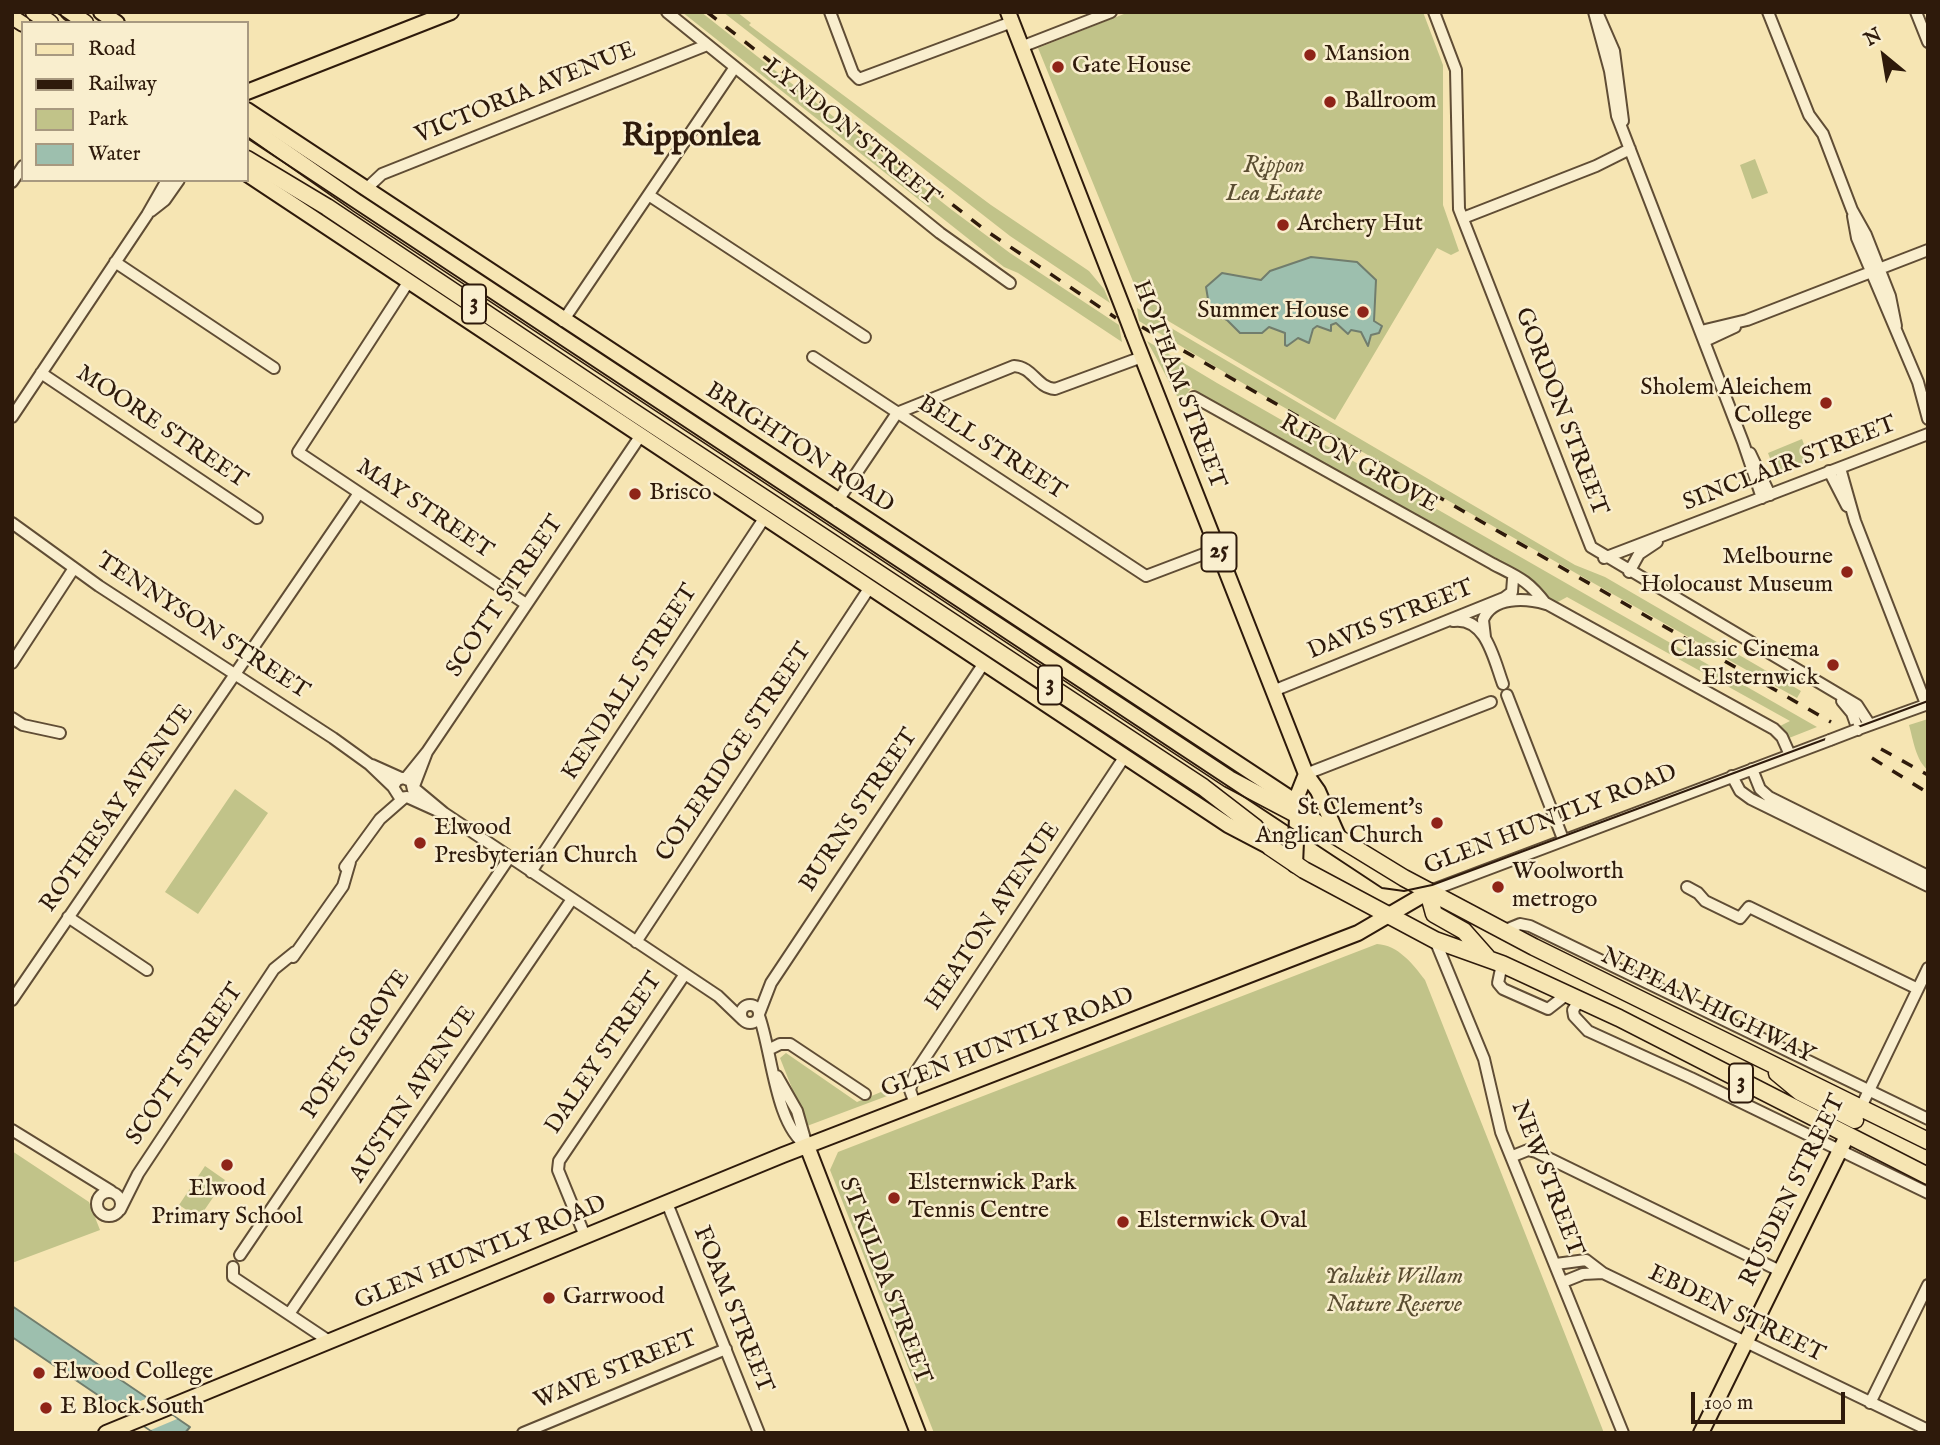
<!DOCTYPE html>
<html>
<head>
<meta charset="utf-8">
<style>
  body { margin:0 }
  #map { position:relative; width:1940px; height:1445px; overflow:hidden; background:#f6e5b3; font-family:"IM FELL English",serif }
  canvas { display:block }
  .frame { position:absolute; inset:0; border:14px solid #2e1a0b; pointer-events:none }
  .legend { position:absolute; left:21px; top:21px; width:228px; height:161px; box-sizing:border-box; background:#f9eece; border:2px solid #a89980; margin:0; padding:9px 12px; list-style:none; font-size:21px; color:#2e1a0b }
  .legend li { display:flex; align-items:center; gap:14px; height:35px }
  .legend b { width:35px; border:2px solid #a89980 }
  .north { position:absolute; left:1849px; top:21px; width:70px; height:70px; -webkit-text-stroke:5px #f9eece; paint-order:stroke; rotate:330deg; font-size:19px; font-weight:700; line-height:28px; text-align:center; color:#2e1a0b }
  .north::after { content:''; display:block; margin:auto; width:24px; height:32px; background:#2e1a0b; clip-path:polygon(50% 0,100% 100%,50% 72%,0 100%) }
  .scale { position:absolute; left:1691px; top:1392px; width:154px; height:32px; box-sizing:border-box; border:4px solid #2e1a0b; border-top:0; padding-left:9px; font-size:21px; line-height:24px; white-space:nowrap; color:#2e1a0b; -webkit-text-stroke:5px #f9eece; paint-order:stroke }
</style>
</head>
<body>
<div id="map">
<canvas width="1940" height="1445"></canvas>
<div class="frame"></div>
<ul class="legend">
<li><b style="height:9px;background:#f6e5b3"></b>Road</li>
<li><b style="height:9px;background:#2e1a0b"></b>Railway</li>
<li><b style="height:19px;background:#c1c389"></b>Park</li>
<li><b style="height:19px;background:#9dbfae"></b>Water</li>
</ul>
<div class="north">N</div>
<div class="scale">100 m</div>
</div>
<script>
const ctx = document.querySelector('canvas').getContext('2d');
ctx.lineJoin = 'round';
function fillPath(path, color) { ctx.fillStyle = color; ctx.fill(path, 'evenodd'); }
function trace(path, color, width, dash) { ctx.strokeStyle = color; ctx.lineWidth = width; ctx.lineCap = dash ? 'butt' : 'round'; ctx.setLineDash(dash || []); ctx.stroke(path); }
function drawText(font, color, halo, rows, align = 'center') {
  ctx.font = font + ' "IM FELL English",serif'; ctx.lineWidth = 5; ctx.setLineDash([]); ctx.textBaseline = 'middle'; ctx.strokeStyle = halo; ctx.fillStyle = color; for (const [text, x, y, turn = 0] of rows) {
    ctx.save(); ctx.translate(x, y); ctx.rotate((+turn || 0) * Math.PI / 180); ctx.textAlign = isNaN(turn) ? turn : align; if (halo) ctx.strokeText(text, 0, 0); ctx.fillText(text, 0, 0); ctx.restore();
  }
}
fillPath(new Path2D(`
  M682,12h19l251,198 58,43 109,72 3,17 -104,-69 -14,-6z
  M723,12h14l14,11 -2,2 242,180 98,66 15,18 6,14 -100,-67z
  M1129,12h294l20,53v140l16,46 -8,4 -14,-7 -102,172 -192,-114 -105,-258z
  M1755,159l13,34 -16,6 -12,-34z
  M1137,308l438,257 30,12 196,114 -4,7 -47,-26 -479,-272 -132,-79z
  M1147,341l70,42 600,344 -28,11 -9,-12 10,-5 -223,-124 -11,6 -53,-40 -312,-175 -7,10 -7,-2z
  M1802,439l8,22 -34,13 -8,-21z
  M1928,719v51c-12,-9 -15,-31 -19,-45z
  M235,789l33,24 -70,101 -33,-22z
  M1377,944c21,1 36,20 48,36l179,453h-670l-104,-263 8,-18z
  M786,1053l71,49 24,-10 6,4 -80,30 -27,-68z
  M12,1151l77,51 11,28 -88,33z
  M205,1166l20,14 -26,38 -20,-13z`), '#c1c389');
const water = new Path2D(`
  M1311,257l46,5 19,18 -2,41 8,5 -3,7 -8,2 -3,11 -7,-14 -10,-2 -3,4 -12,-11 -5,2v6l-14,-5 -4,3 -4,14 -11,-5 -11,8 -2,-1v-12l-16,-6 -7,6h-22l-13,-13 -17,-9 -4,-24 16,-14 39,7 9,-9z
  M12,1306l178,121 -5,6h-31l-142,-96z`);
fillPath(water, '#9dbfae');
trace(water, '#717d6d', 2);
fillPath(new Path2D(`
  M148,1398l29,21 -26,11 -31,-21z`), '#f6e5b3');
const minor = new Path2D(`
  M667,12l273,221 70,50
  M830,12l23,61 6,6 153,-57
  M1434,12l22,58 3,139 132,338 266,158 13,20
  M1594,12l16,59 7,45 126,326 19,56
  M1597,12l17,39 9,70
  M1768,12l41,103 14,19 29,76 14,25 24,61 6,30
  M1916,12l12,30
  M1021,47l90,-35
  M12,182l11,-16
  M366,189l16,-15 325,-129
  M650,196l215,141
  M151,211l14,-11 14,-20
  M1853,216l4,22 61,144 10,37
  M1463,218l133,-52 34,-17
  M115,262l159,106
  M409,281l-111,171 228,152
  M563,321l172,-254
  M1701,331l46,-11 181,-70
  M1705,341l30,-14
  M813,357l333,219 71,-27
  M41,373l216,145
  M1194,397l299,167c25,13 35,16 53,40
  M12,417l135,-202 20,-35
  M1750,453l20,42
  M1840,468l15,53 71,183
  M1829,471l18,35
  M837,502l60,-89 117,-47c19,1 22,21 41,23l87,-32
  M12,523l87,63 234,152 36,26 24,23
  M1604,558l324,-124
  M1629,572l10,-18 18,-12
  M1540,600l234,129 8,8 8,18
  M1453,621c33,-5 41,39 50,63
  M1485,637l-2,-17c9,-24 43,-22 63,-16
  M12,663l62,-95
  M1273,691l231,-93 8,-6 1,-13
  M1507,695l56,144
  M1842,701l10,12 6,17
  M12,718l11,7 37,8
  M1856,730l72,-26
  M372,765l29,13
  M1752,769l8,20 9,8 159,79
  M1306,774l185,-72
  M1732,776l8,15 11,8 177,87
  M406,778l21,-26
  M414,786l13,-34 214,-317
  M414,788l30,25 274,183 25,24
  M413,790l-2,-9 -8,-3 -6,2 -4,7 7,11 7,-1 31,14
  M345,867l35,-48 24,-21
  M531,872l234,-355
  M1687,887l11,6 7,8 35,17 9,-11 169,82
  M1430,891l400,-151
  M68,917l79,53
  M1503,931l17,-7 10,2 398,193
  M1435,940l49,119 17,73 122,301
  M636,942l234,-355
  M293,957l50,-71 7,-24
  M1502,964l-4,19 5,6 45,20 18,-14
  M12,1000l347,-507
  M1579,1001l-6,9 1,6 14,15 103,47 237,115
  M741 1014a9 9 0 1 1 18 0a9 9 0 1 1-18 0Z
  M759,1014l12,-31 213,-320
  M759,1016c13,35 16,109 48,130
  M768,1050l12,-6h10l75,50
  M777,1076l20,35 10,35
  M915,1104l-5,-14 5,-17 210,-317
  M1861,1107l67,-139
  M12,1130l99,61
  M1513,1156l15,-6 8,2 244,119
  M97 1204a12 12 0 1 1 24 0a12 12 0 1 1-24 0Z
  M667,1203l92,230
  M120,1210l18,-36 136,-205 21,-17
  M585,1236l-27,-66 1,-9 126,-187
  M240,1255l269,-397
  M1556,1264l30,-4 17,13
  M233,1267v10l96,64
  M1563,1282l20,-8 20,-1 325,157
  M289,1314l283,-415
  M1870,1403l58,-118
  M523,1433l203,-84`);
const major = new Path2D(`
  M101,12l16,11
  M1008,12l117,301
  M12,17l11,7
  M247,92l204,-80
  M247,110l1040,686 30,26
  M247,174l981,651 42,22
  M1133,334l173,440 12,17 20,45
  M1295,865l3,-71 8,-20
  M807,1146l111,287
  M106,1433l677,-278 575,-222 72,-42
  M1701,1433l146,-297`);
const highway = new Path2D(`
  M34,12l16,11
  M69,12l16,11
  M247,126l110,77 872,576 95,50 80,49 130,69 394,194
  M247,159l80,48 302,202 574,378 52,40 15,20 34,23 131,70 67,24 117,54 309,158
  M1428,892l6,22 30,17 23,26
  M1777,1073l23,19 55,28`);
trace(minor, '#604d35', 14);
trace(major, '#2e1a0b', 18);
trace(highway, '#2e1a0b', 19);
trace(minor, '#f9eece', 10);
trace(major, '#f6e5b3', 14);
trace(highway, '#f6e5b3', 16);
trace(new Path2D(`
  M56,12l16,11
  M247,138l1135,750 22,3 28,-6 496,-184`), '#2e1a0b', 2);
trace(new Path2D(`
  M707,12l278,218 131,88
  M1142,327l689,395
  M1881,749l47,26
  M1872,758l56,35`), '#2e1a0b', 3.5, [12, 12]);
const minorBridge = new Path2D(`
  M1830,740l26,-10`);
const majorBridge = new Path2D(`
  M1125,313l8,21`);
trace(minorBridge, '#604d35', 14, []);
trace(majorBridge, '#2e1a0b', 18, []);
trace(minorBridge, '#f9eece', 10);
trace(majorBridge, '#f6e5b3', 14);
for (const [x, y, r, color] of [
  [1310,55,7,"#8f2418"],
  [1058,67,7,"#8f2418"],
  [1330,102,7,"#8f2418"],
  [1283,225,7,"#8f2418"],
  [1363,312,7,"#8f2418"],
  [1826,403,7,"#8f2418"],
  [635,494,7,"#8f2418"],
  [1847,572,7,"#8f2418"],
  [1833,665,7,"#8f2418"],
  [1437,823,7,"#8f2418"],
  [420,843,7,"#8f2418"],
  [1498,887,7,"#8f2418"],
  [227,1165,7,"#8f2418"],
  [894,1198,7,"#8f2418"],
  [1123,1222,7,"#8f2418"],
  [549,1298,7,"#8f2418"],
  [39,1373,7,"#8f2418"],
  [46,1408,7,"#8f2418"]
]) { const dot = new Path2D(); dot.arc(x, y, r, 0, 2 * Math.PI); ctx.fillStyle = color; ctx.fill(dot); trace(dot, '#f9eece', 2.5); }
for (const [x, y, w] of [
  [474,304,24],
  [1219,552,35],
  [1050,685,24],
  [1741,1083,24]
]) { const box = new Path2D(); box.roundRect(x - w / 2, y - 19.5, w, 39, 5); ctx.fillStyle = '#f9eece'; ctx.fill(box); trace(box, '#2e1a0b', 2); }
drawText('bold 23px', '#2e1a0b', null, [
  ["3",474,304],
  ["25",1219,552],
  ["3",1050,685],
  ["3",1741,1083]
]);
drawText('24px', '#2e1a0b', '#f9eece', [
  ["Mansion",1324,55],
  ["Gate House",1072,67],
  ["Ballroom",1344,102],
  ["Archery Hut",1297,225],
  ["Summer House",1349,312,"right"],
  ["Sholem Aleichem",1812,389,"right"],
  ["College",1812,417,"right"],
  ["Brisco",649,494],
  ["Melbourne",1833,558,"right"],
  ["Holocaust Museum",1833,586,"right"],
  ["Classic Cinema",1819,651,"right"],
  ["Elsternwick",1819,679,"right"],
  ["St Clement's",1423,809,"right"],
  ["Anglican Church",1423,837,"right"],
  ["Elwood",434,829],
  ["Presbyterian Church",434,857],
  ["Woolworth",1512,873],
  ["metrogo",1512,901],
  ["Elsternwick Park",908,1184],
  ["Tennis Centre",908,1212],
  ["Elwood",227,1190,"center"],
  ["Primary School",227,1218,"center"],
  ["Elsternwick Oval",1137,1222],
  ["Garrwood",563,1298],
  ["Elwood College",53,1373],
  ["E Block South",60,1408]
], 'left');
drawText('24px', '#2e1a0b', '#f9eece', [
  ["VICTORIA AVENUE",526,94,-22],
  ["LYNDON STREET",850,133,39],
  ["HOTHAM STREET",1178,385,69],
  ["GORDON STREET",1560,412,69],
  ["MOORE STREET",161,428,34],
  ["BRIGHTON ROAD",799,449,33],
  ["BELL STREET",991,449,33],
  ["RIPON GROVE",1358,465,29],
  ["SINCLAIR STREET",1790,465,-21],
  ["MAY STREET",424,510,34],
  ["SCOTT STREET",506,597,-56],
  ["DAVIS STREET",1391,621,-22],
  ["TENNYSON STREET",202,627,33],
  ["KENDALL STREET",631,683,-57],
  ["COLERIDGE STREET",735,753,-56],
  ["ROTHESAY AVENUE",118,809,-55],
  ["BURNS STREET",860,811,-56],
  ["GLEN HUNTLY ROAD",1551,821,-21],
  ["HEATON AVENUE",994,917,-56],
  ["NEPEAN HIGHWAY",1707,1007,26],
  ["GLEN HUNTLY ROAD",1008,1044,-21],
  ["POETS GROVE",357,1045,-56],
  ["DALEY STREET",605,1054,-56],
  ["SCOTT STREET",186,1065,-56],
  ["AUSTIN AVENUE",414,1095,-56],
  ["NEW STREET",1546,1179,69],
  ["RUSDEN STREET",1794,1191,-64],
  ["GLEN HUNTLY ROAD",481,1254,-22],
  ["ST KILDA STREET",884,1281,69],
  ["FOAM STREET",732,1310,68],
  ["EBDEN STREET",1736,1315,26],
  ["WAVE STREET",616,1371,-22]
]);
drawText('italic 24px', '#5a4d31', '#f9eece', [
  ["Rippon",1274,167],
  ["Lea Estate",1274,195],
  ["Yalukit Willam",1394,1278],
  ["Nature Reserve",1394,1306]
]);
drawText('bold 32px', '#2e1a0b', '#f9eece', [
  ["Ripponlea",691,138]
]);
</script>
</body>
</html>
